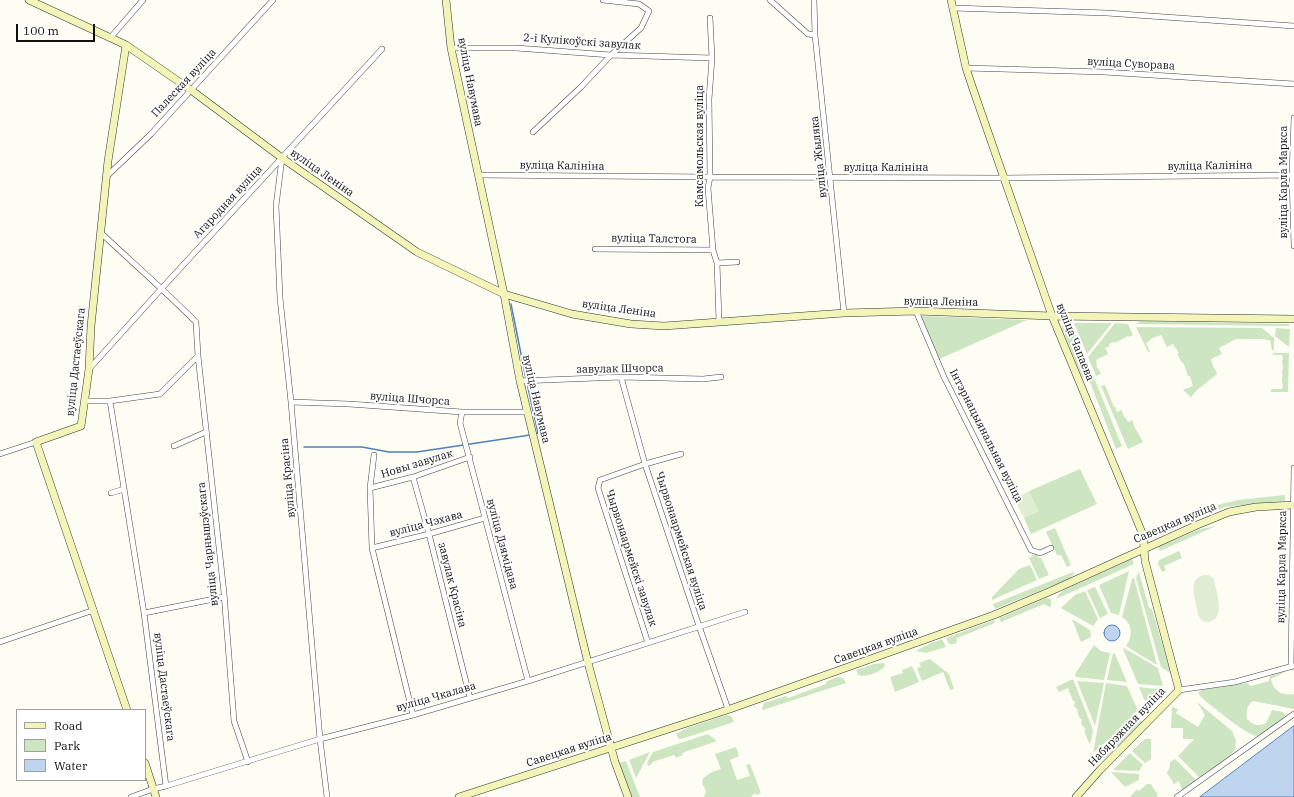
<!DOCTYPE html>
<html>
<head>
<meta charset="utf-8">
<style>
  body { margin:0 }
  #map { position:relative; width:1294px; height:797px; overflow:hidden; background:#fefdf4; font-family:"IBM Plex Serif",serif }
  canvas { display:block }
  .legend { position:absolute; left:16px; top:709px; width:130px; height:72px; box-sizing:border-box; background:#fff; border:1px solid #9f9f9f; margin:0; padding:5px 7px; list-style:none; font-size:12px; color:#101010 }
  .legend li { display:flex; align-items:center; gap:8px; height:20px }
  .legend b { width:20px; border:1px solid #9f9f9f }
  .scale { position:absolute; left:16px; top:24px; width:79px; height:18px; box-sizing:border-box; border:2px solid #101010; border-top:0; padding-left:5px; font-size:12px; line-height:14px; white-space:nowrap; color:#101010; -webkit-text-stroke:3px #fff; paint-order:stroke }
</style>
</head>
<body>
<div id="map">
<canvas width="1294" height="797"></canvas>
<ul class="legend">
<li><b style="height:5px;background:#f2f5b7"></b>Road</li>
<li><b style="height:11px;background:#cee5c1"></b>Park</li>
<li><b style="height:11px;background:#bfd5ef"></b>Water</li>
</ul>
<div class="scale">100 m</div>
</div>
<script>
const ctx = document.querySelector('canvas').getContext('2d');
ctx.lineJoin = 'round';
function fillPath(path, color) { ctx.fillStyle = color; ctx.fill(path, 'evenodd'); }
function trace(path, color, width, dash) { ctx.strokeStyle = color; ctx.lineWidth = width; ctx.lineCap = dash ? 'butt' : 'round'; ctx.setLineDash(dash || []); ctx.stroke(path); }
function drawText(font, color, halo, rows, align = 'center') {
  ctx.font = font + ' "IBM Plex Serif",serif'; ctx.lineWidth = 4; ctx.setLineDash([]); ctx.textBaseline = 'middle'; ctx.strokeStyle = halo; ctx.fillStyle = color; for (const [text, x, y, turn = 0] of rows) {
    ctx.save(); ctx.translate(x, y); ctx.rotate((+turn || 0) * Math.PI / 180); ctx.textAlign = isNaN(turn) ? turn : align; if (halo) ctx.strokeText(text, 0, 0); ctx.fillText(text, 0, 0); ctx.restore();
  }
}
fillPath(new Path2D(`
  M918,316h6l103,4 -90,40z
  M1141,321l148,3v2l-153,-2z
  M1071,322l51,124 -6,3 -28,-72h-6l-20,-48v-3l5,-3z
  M1074,323h38l-25,31z
  M1115,323l13,1 5,11 -4,2 -1,-1 -13,7 -1,-1 -5,2 1,2 -5,2 3,6 -12,6 1,4 -1,1 5,9 -5,2 -8,-19z
  M1136,327l126,1 12,10v12h-2l-2,-10h-5v-1h-29l-17,9 3,6 -11,5 3,10h1l2,5 -20,16 -6,7 -8,-7 10,-4 -3,-10h-2l-5,-14 -1,1 -5,-9 2,-1 -3,-5h-1l-2,-4 -6,3 -6,-12 -11,4 1,1 -5,3 4,8 -2,1z
  M1276,328l14,1 -1,18 -14,-11z
  M1274,353h15l-1,39h-17v-3h11l1,-5 -1,-1v-6l1,-1 -1,-2 1,-6 -1,-7 1,-2 -1,-4h-10z
  M1105,385l9,22h1l2,5 5,-2v2l3,6h1l2,4 4,-2 2,4h-1l10,18 -15,7 -27,-63z
  M1080,469l17,35 -66,30 -7,-16 14,-7 -9,-20z
  M1285,495v6l-60,6 -71,31 -2,-5 65,-28 21,-5z
  M1216,526l-56,25 -2,-4 42,-18z
  M1055,528l16,37 -4,2 -6,-12h-4l-11,-23z
  M1179,551l3,7 -18,8 2,4 -4,2 -4,-8 1,-4z
  M1036,553l3,5h2l8,17 -10,4 -10,-21z
  M1132,559l2,5 -78,35 3,-5 5,-4z
  M1030,565l7,15 -45,20v-3l27,-28z
  M1129,571l-10,44 -8,-2 -12,-28z
  M1073,572l1,2 -5,5 -74,30 -2,-5z
  M1139,572l10,36 3,1 19,65 -10,-7 -25,-89z
  M1134,578l23,87 -31,-19c7,-10 7,-22 -4,-29l10,-38z
  M1095,587l13,27 -8,4 -13,-28z
  M1085,591l13,28 -5,7 -32,-18 14,-13z
  M1046,598l5,1v7l-2,1 -5,-3 -43,18 -2,-4z
  M1072,619l18,11 1,7 -10,5z
  M994,620l1,3 -38,15v4l-2,2h-6l-3,-6z
  M942,639l4,8 -20,6 -10,-2 9,-5z
  M1094,645l7,6 9,2 -6,27 -28,-3 -1,-3z
  M1124,648l34,20 5,18 -25,-2 -15,-35z
  M1113,653l2,1 12,28 -20,-2z
  M930,659l19,15 5,15 -4,1 -7,-18 -21,9 -5,-13 4,-1 -2,-4z
  M884,663l1,3c-4,6 -20,12 -27,9l-2,-5 18,-6z
  M912,666l7,16 -24,10 -5,-15 13,-4 -1,-3z
  M1287,671l-16,8c2,12 11,17 23,15v15l-41,-8c-6,4 -7,10 -6,18 6,6 11,8 19,4l6,-13 11,2 2,3 -1,3c-6,5 -19,16 -26,18 -8,2 -49,-32 -57,-39l-3,-4 3,-3 46,-7 4,3 18,-5 1,-5z
  M838,677l5,1 3,5 -83,27 -1,-1 2,-6 22,-7 2,2 38,-14 1,-3z
  M1073,679l20,51 -2,12 -2,1 -5,-13 2,-1 -5,-5 1,-5h-2l-3,-8 1,-1 -4,-4 1,-5h-2l-5,-13 -9,4 -3,-5z
  M1077,681l27,2 -9,43z
  M1106,683l21,3 12,27 -46,40z
  M1139,687l25,3 -17,16z
  M1197,702l35,29 4,9 -1,9 -5,7 -30,22 -22,-22 16,-17h-11v-11h-12l1,-21 6,2 -2,4 22,14 7,-12z
  M726,715l5,1 3,6 -53,17h-2l-3,-5 11,-6z
  M1140,716l2,6 -42,41 -5,-8z
  M708,734l9,7 -35,12 1,2 -7,3 -2,-3 -22,7v2l-4,2 -1,-3 6,-11z
  M1145,739h6v20l-6,4 -13,-12z
  M736,747l3,9 -9,4 7,20 13,-4 -4,-11 4,-1 11,29 -5,2 -1,-2 -4,4h-47l2,-6 -4,-8 1,-5 9,-6 9,-3 -6,-15z
  M650,752l-14,26 -7,-18z
  M1130,753l13,12 -4,6 -26,-1z
  M1175,759l21,21 -14,10 -3,-9 -5,3 -7,-11 3,-7v-4z
  M626,761l14,36h-10l-12,-34z
  M1111,772l28,2v6l-14,7z
  M1147,784h4l7,11 -2,2h-26l7,-8 2,2z`), '#cee5c1');
fillPath(new Path2D(`
  M1029,491l9,20 -14,7 -10,-20z
  M1204,575h5l5,4c2,13 13,40 -6,43 -3,0 -6,-1 -8,-4 -3,-4 -8,-31 -6,-35 2,-5 6,-7 10,-8z`), '#dfedd2');
const water = new Path2D(`
  M1104 633a8 8 0 1 1 16 0a8 8 0 1 1-16 0Z
  M1294,726v71h-94z`);
fillPath(water, '#bfd5ef');
trace(water, '#4f7fbd', 1);
trace(new Path2D(`
  M511,304l15,75
  M527,383l11,50 -3,1
  M304,447h58l27,5h28l113,-17`), '#4f7fbd', 1.5);
const street = new Path2D(`
  M770,0l38,34 7,1
  M814,0l1,35 29,278
  M953,8l154,5 187,13
  M710,18l2,40 -3,41 1,78 -2,11 5,62 4,13 2,58
  M111,37l32,-37
  M451,48h65l95,7 101,3
  M966,68l138,4 190,12
  M1294,118l-2,57 2,71
  M533,132l48,-45 30,-32 30,-27 8,-17 -10,-7 -36,-4
  M282,158l-6,48 4,92 11,104 29,337 7,58
  M478,175l232,2 293,1 291,-3
  M107,176l44,-42 122,-134
  M101,233c32,30 64,58 95,89l2,34 26,237 10,128 14,41
  M595,249l118,1
  M717,263l20,-1
  M916,311l28,66 87,173 9,3 11,-5
  M89,369l73,-81 220,-239
  M621,377l24,87 54,162 29,83
  M520,381l101,-4 82,2 18,-2
  M84,401h26l50,-7 38,-38
  M110,401l34,212 22,173
  M291,402l58,2 113,8h65
  M462,412l-2,11 68,258
  M174,446l32,-14
  M0,454l36,-12
  M374,455l-4,33 2,60 41,167
  M413,477l16,57 41,164
  M370,488l43,-11 57,-20
  M111,493l13,-4
  M372,548l57,-14 56,-16
  M144,613l80,-16
  M0,642l94,-32
  M648,643l-50,-155 2,-8 45,-16 36,-10
  M1291,667l3,-199
  M1179,690l56,-8 58,-16
  M131,797l22,-8 13,-3 154,-47 93,-24 115,-34 217,-69
  M1177,797l117,-83`);
const secondary = new Path2D(`
  M29,0l97,45 65,45 91,68 135,94 87,42 68,20 59,10 33,2 180,-13 72,-2 136,5 242,3
  M446,0l5,48 53,246 16,87 68,282 27,99 13,35
  M951,0l15,68 7,21 79,227 91,219 2,26 34,129 -79,80 -24,27
  M126,45l-18,116 -17,165 -2,43 -8,57 -45,16 91,268
  M145,763l11,34
  M459,797l271,-88 264,-94 57,-24 146,-66 32,-13 27,-5 38,-2`);
trace(street, '#434343', 6);
trace(secondary, '#323232', 8);
trace(street, '#fff', 5);
trace(secondary, '#f2f5b7', 7);
drawText('11px', '#101010', '#fff', [
  ["2-і Кулікоўскі завулак",582,42,4],
  ["вуліца Суворава",1131,64,3],
  ["вуліца Навумава",470,82,79],
  ["Палеская вуліца",184,83,-47],
  ["Камсамольская вуліца",700,146,-90],
  ["вуліца Жыляка",819,157,-96],
  ["вуліца Калініна",562,166,1],
  ["вуліца Калініна",1210,166,-1],
  ["вуліца Калініна",886,168],
  ["вуліца Леніна",322,173,35],
  ["вуліца Карла Маркса",1284,182,-90],
  ["Агародная вуліца",228,202,-47],
  ["вуліца Талстога",654,239,1],
  ["вуліца Леніна",941,302,1],
  ["вуліца Леніна",619,309,8],
  ["вуліца Чапаева",1075,342,68],
  ["вуліца Дастаеўскага",76,362,-84],
  ["завулак Шчорса",620,369,-1],
  ["вуліца Шчорса",410,399,4],
  ["вуліца Навумава",536,399,77],
  ["Інтэрнацыянальная вуліца",986,436,63],
  ["Новы завулак",417,464,-17],
  ["вуліца Красіна",288,478,-95],
  ["Савецкая вуліца",1175,523,-23],
  ["вуліца Чэхава",426,524,-15],
  ["Чырвонаармейская вуліца",681,541,72],
  ["вуліца Чарнышэўскага",208,544,-96],
  ["вуліца Дзямідава",502,544,75],
  ["Чырвонаармейскі завулак",631,558,72],
  ["вуліца Карла Маркса",1282,567,-89],
  ["завулак Красіна",452,585,76],
  ["Савецкая вуліца",876,646,-20],
  ["вуліца Дастаеўскага",164,687,83],
  ["вуліца Чкалава",436,697,-16],
  ["Набярэжная вуліца",1127,727,-46],
  ["Савецкая вуліца",569,750,-18]
]);
</script>
</body>
</html>
